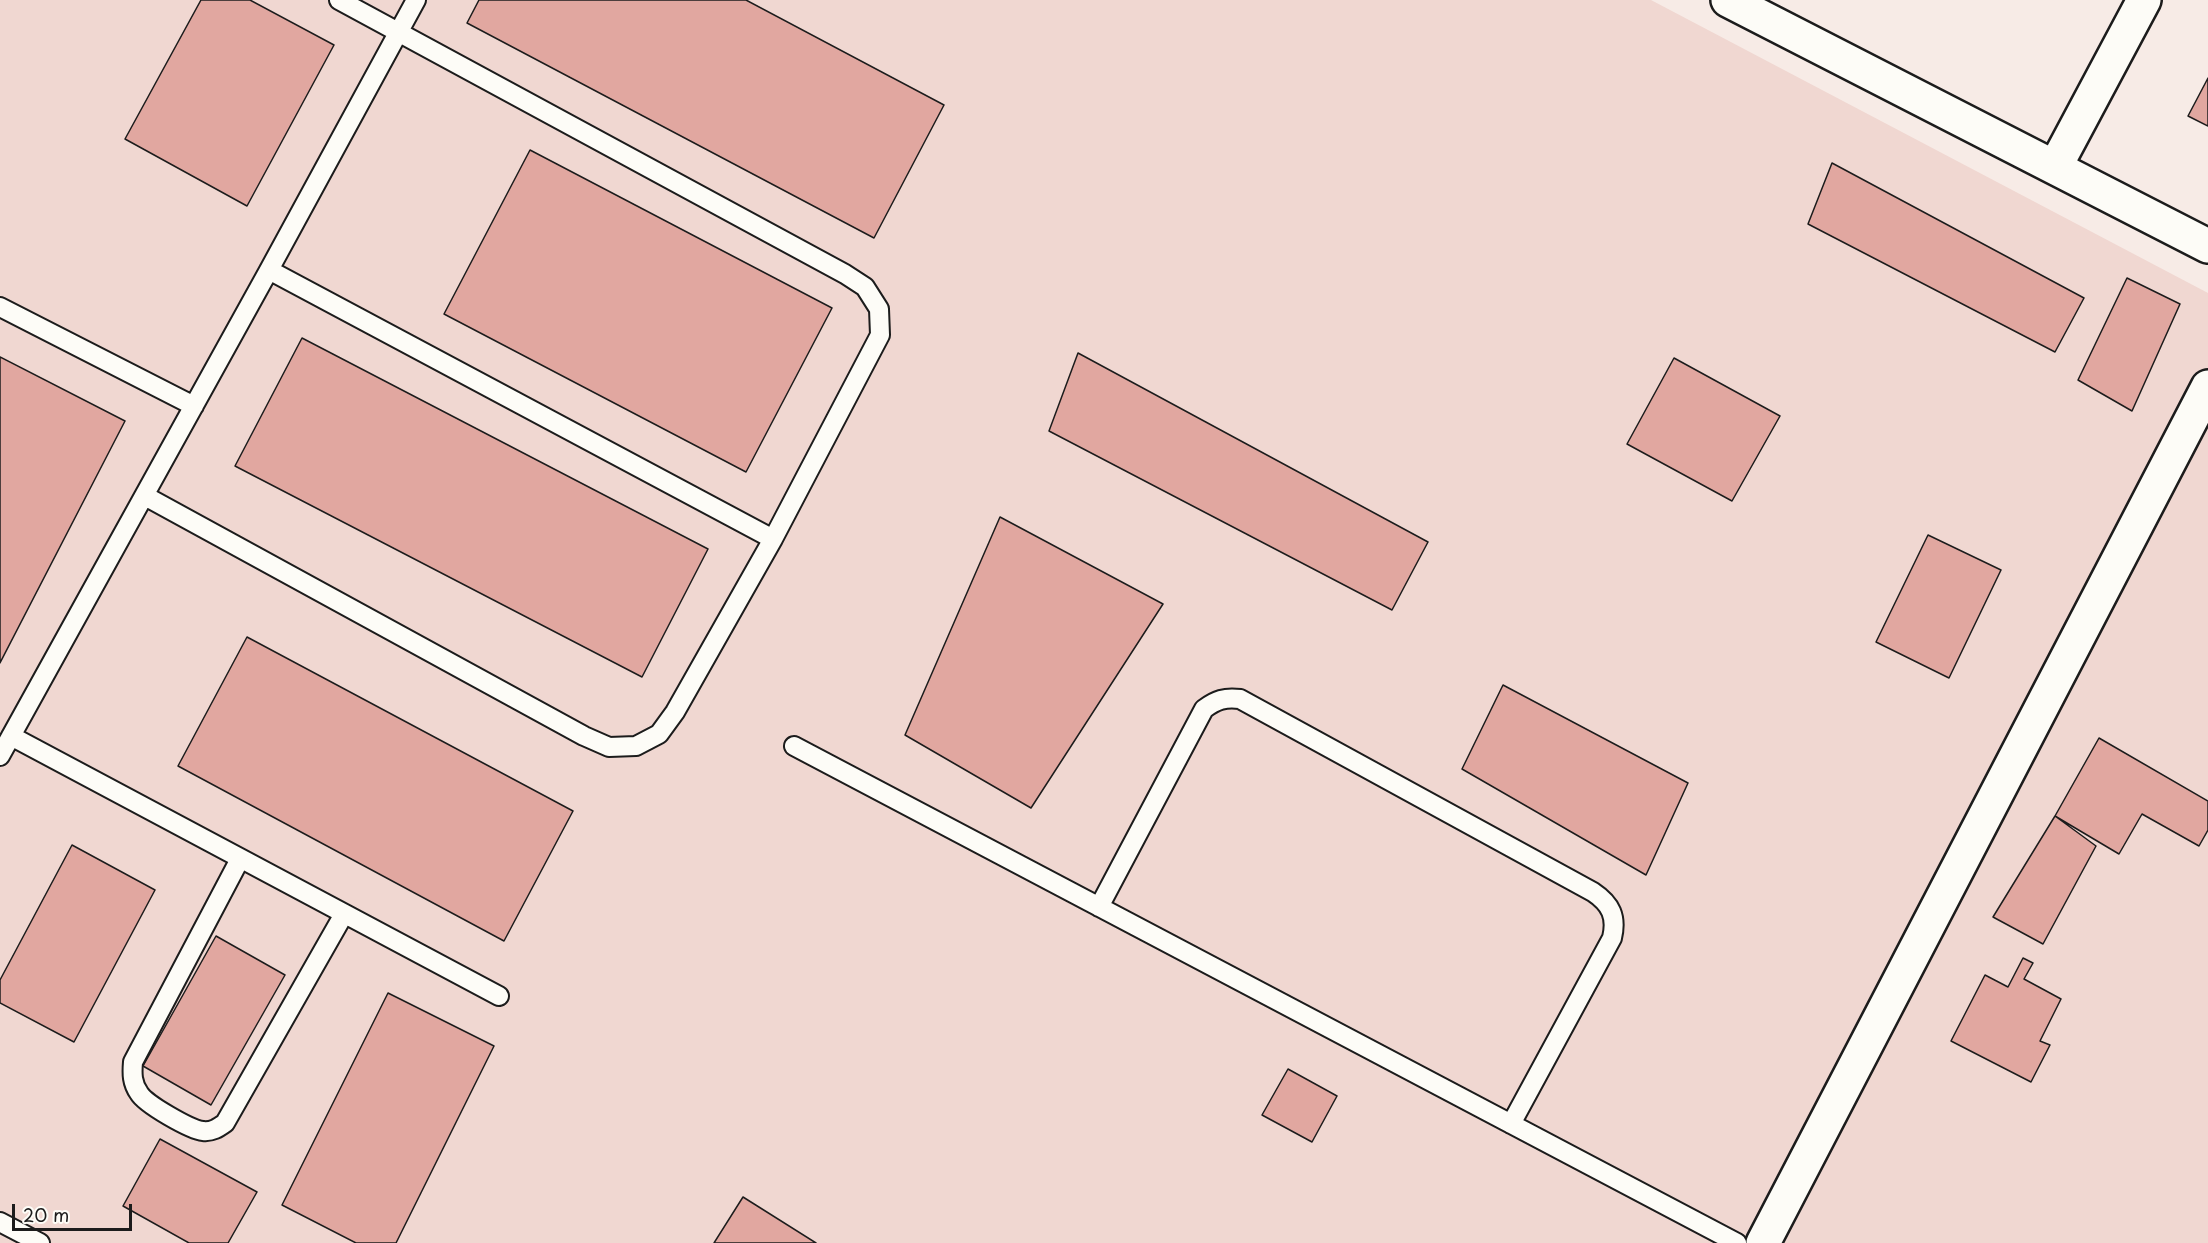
<!DOCTYPE html>
<html>
<head>
<meta charset="utf-8">
<style>
  body { margin:0 }
  #map { position:relative; width:2208px; height:1243px; overflow:hidden; background:#f7ebe6; font-family:"Playpen Sans",sans-serif }
  canvas { display:block }
  .scale { position:absolute; left:12px; top:1204px; width:120px; height:27px; box-sizing:border-box; border:3px solid #1c1c1c; border-top:0; padding-left:8px; font-size:18px; line-height:21px; white-space:nowrap; color:#1c1c1c; -webkit-text-stroke:4px #fdfcf7; paint-order:stroke }
</style>
</head>
<body>
<div id="map">
<canvas width="2208" height="1243"></canvas>
<div class="scale">20 m</div>
</div>
<script>
const ctx = document.querySelector('canvas').getContext('2d');
ctx.lineJoin = 'round';
function fillPath(path, color) { ctx.fillStyle = color; ctx.fill(path, 'evenodd'); }
function trace(path, color, width, dash) { ctx.strokeStyle = color; ctx.lineWidth = width; ctx.lineCap = dash ? 'butt' : 'round'; ctx.setLineDash(dash || []); ctx.stroke(path); }
fillPath(new Path2D(`
  M0,0h1651l557,293v950h-2208z`), '#f0d7d1');
const building = new Path2D(`
  M201,0h49l84,45 -87,161 -122,-67z
  M479,0h267l198,105 -70,133 -407,-215z
  M2208,78v48l-20,-10z
  M530,150l302,158 -86,164 -302,-158z
  M1832,163l252,135 -29,54 -247,-128z
  M2127,278l53,26 -48,107 -54,-31z
  M302,338l406,211 -66,128 -407,-211z
  M1078,353l350,189 -36,68 -343,-179z
  M0,357l125,64 -125,242z
  M1674,358l106,58 -48,85 -105,-57z
  M1000,517l163,87 -132,204 -126,-73z
  M1928,535l73,35 -52,108 -73,-36z
  M247,637l326,174 -69,130 -326,-175z
  M1503,685l185,98 -42,92 -184,-106z
  M2099,738l109,63v29l-9,16 -57,-32 -23,40 -64,-38z
  M2055,816l41,30 -53,98 -50,-27z
  M72,845l83,45 -81,152 -74,-39v-23z
  M216,936l69,39 -74,130 -68,-39z
  M2023,958l10,5 -9,16 37,20 -21,42 10,4 -19,37 -80,-41 34,-66 23,12z
  M388,993l106,53 -98,197h-40l-74,-38z
  M1288,1069l49,27 -25,46 -50,-27z
  M160,1139l97,53 -29,51h-39l-66,-37z
  M743,1197l73,46h-102z`);
fillPath(building, '#e1a7a0');
trace(building, '#1c1c1c', 1.5);
const lane = new Path2D(`
  M269,270l504,269
  M0,307l194,99
  M145,496l439,240 25,11 27,-1 23,-12 16,-22 98,-173 107,-204 -1,-26 -14,-22 -20,-13 -506,-274
  M11,736l488,260
  M794,746l943,497
  M0,756l269,-486 147,-270
  M240,859l-107,203c-1,12 -1,21 6,31 6,11 52,37 64,38 9,1 15,-3 22,-8l119,-209
  M1099,907l105,-198c12,-9 21,-12 36,-10l353,193c18,12 24,25 19,46l-101,186
  M0,1222l40,21`);
const street = new Path2D(`
  M1728,0l480,246
  M2055,167l89,-167
  M1763,1243l445,-856`);
trace(lane, '#1c1c1c', 22);
trace(street, '#1c1c1c', 38);
trace(lane, '#fdfcf7', 18);
trace(street, '#fdfcf7', 33);
</script>
</body>
</html>
